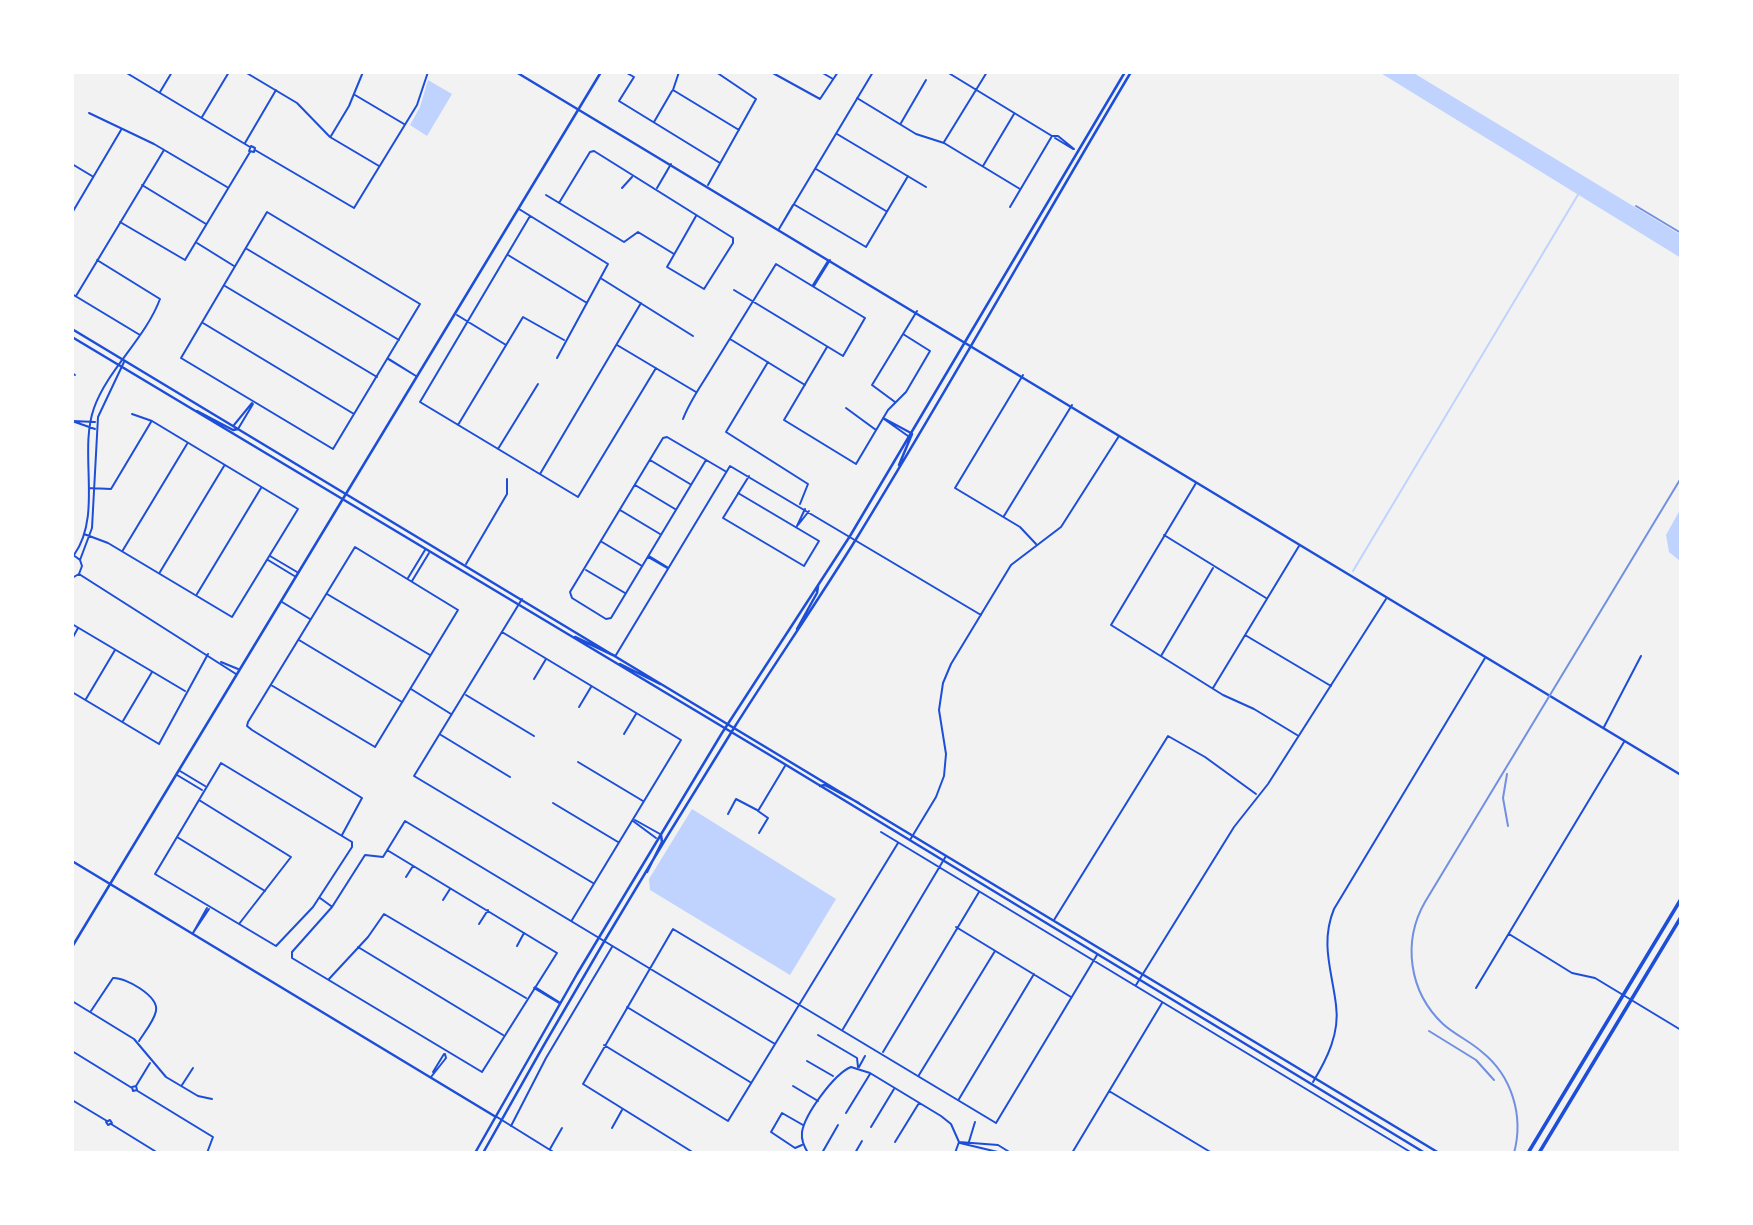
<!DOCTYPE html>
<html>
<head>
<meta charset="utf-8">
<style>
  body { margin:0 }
  #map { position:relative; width:1753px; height:1225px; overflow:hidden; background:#f2f2f2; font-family:"Alegreya Sans",sans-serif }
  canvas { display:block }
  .frame { position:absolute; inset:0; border:74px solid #fff; pointer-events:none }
</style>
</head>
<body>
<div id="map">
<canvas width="1753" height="1225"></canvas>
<div class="frame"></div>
</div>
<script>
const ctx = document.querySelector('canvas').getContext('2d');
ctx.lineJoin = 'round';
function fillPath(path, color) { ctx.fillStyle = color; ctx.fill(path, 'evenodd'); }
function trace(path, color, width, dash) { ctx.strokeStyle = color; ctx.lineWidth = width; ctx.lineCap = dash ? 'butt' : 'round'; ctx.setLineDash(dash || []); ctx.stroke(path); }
fillPath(new Path2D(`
  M1379,72h33l269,163v23z
  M428,80l24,14 -25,42 -17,-11 10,-18z
  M1681,508v52l-1,1 -11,-9 -3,-17z
  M692,809l144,90 -46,76 -140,-85 -1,-11z`), '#bfd3fe');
trace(new Path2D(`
  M1353,571l226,-378`), '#bfd3fe', 2);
trace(new Path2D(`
  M125,72l125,75
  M245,72l52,31 33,34 49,29
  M625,72l9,5 -15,24 101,62
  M679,72l-6,18 66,40
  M771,72l49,27 18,-27
  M821,72l12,7
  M947,72l105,64h6l16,13
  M160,92l12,-20
  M355,95l49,29
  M857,98l59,36 28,9 76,46
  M89,113l65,31 73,43
  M202,117l27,-45
  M654,122l18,-31
  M901,123l25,-43
  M837,134l89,53
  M331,136l18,-30 14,-34
  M1055,138l18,11
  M944,142l43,-70
  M245,143l31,-53
  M251,146l4,2 -1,4 -5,-1z
  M255,150l99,58 63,-103 11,-33
  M72,164l20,12
  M983,166l31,-52
  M816,169l70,42
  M667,171l-10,17 14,-24
  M142,185l64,39
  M708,185l48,-86 -40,-27
  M622,188l10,-11
  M546,195l78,47 14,-10 36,22
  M559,203l31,-51 4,-1 139,87v5l-29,46 -37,-22 29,-51
  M795,205l71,42 42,-71
  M1010,207l42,-71
  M519,209l89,55 -51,94
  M267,212l153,92 -87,145 -152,-91z
  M72,213l49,-83
  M530,216l-110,186 158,95 78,-129
  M120,222l65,38 65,-108
  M779,229l94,-157
  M779,229l14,-24
  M197,243l37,23
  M247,249l152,91
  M508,255l79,48
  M602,279l91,57
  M813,285l15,-24
  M225,286l152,91
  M814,286l16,-26
  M72,294l68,41
  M76,296l88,-146
  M457,315l49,30
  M203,323l151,91
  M730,339l75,46
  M617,345l79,47
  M827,347l-43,73 72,44 32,-54 18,-18 24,-41 -27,-17
  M388,359l28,17
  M389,359l27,17
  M768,362l-42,70 82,52 -8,20
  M72,373l3,2
  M1023,375l-68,113 65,39 16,17
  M895,402l-23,-17 45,-74
  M846,408l30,22
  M883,418l28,15
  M683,419c7,-19 20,-36 30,-53 21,-34 42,-68 63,-102l89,54 -22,38 -109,-66
  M884,419l24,17
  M72,421l23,8
  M73,421l22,1
  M234,425l18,-22
  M458,425l65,-108 41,23
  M238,429l15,-25
  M498,449l40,-65
  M650,460l40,24
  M706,460l-95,158 -5,1 -34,-21 -2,-6 93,-154 4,-1 58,34
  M540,474l101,-171
  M1196,483l-85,142 112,70 31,14 43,26
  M635,485l40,24
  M89,488l22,1 40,-67
  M738,493l81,48 -15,25 -81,-48 26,-42
  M620,510l40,24
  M1004,516l68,-111
  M798,525l11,-14
  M797,526l8,-17
  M84,534l24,9 124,74 66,-108 -146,-88 -20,-7
  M1164,535l102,63
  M602,542l40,24
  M123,550l64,-106
  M72,554l8,6 2,6 -3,8 -7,4
  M74,555c29,-41 4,-102 20,-147 14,-39 51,-69 66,-109l-63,-39
  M270,556l27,16
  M649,556l18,11
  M648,557l19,11
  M80,560l12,-32 6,-111 26,-55
  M268,560l28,17
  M466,564l41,-70v-15
  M586,570l39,23
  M160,572l64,-106
  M79,574l157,100
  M408,578l17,-28
  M412,581l17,-28
  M197,594l64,-106
  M327,594l103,61
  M522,599l-108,177 179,107
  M282,602l28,17
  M72,624l113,67
  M502,632l179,108 -109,180
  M1245,635l86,51
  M72,639l6,-11
  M299,640l103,62
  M616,655l114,-189 251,149
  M1161,656l52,-88
  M221,662l17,7
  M534,679l12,-20
  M271,685l104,62 83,-137 -103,-63 -107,175 -1,4 5,4 110,68 -20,37
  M1213,688l86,-142
  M411,689l40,25
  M72,692l87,52 49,-90
  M466,695l68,41
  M86,699l29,-49
  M579,707l12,-20
  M123,721l29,-49
  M1604,727l37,-71
  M624,734l12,-20
  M441,735l69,42
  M578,762l65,39
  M221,763l131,79v5l-39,60 -37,39 -121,-72z
  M180,771l25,15
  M177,775l25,15
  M199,800l92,57 -52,67
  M553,803l65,39
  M728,814l8,-15 21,11
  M635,820l25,14
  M633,821l23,17
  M881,832l531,321
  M759,833l9,-15 -10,-7 27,-45
  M177,837l88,54
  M910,840l26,-43 8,-21 2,-22 -7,-44 4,-27 8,-19 60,-99 50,-38 58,-91
  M387,850l170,103 -75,119 -190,-114v-6l40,-45 33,-52 18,2 22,-36 370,223
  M406,877l7,-11
  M320,898l11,8
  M443,900l7,-11
  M1054,920l114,-184 37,21 51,37
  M479,924l9,-14
  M956,927l115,70
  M193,933l14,-25
  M193,933l16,-24
  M1509,934l63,39 23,5 86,52
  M517,946l7,-13
  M358,947l145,88
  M329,979l39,-42 16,-23 142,84
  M1136,985l98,-158 34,-43 118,-185
  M535,987l24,15
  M534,988l25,15
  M1476,988l148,-246
  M72,1001l62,38 32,38 32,19 14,3
  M627,1007l123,75
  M91,1011l22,-33c12,-1 46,18 43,33 -2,10 -12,22 -17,30
  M843,1029l103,-173
  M818,1035l39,23 1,9
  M604,1045l124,76 170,-278
  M72,1051l60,37
  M883,1052l96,-160
  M807,1061l26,15
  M859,1067l6,-11
  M433,1072l11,-18
  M919,1075l76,-124
  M431,1077l15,-19 -1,-4
  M1313,1082c14,-23 27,-49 23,-77 -4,-34 -16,-62 -2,-96l151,-251
  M182,1085l11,-17
  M136,1086l1,4 -4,1 -1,-4 4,-1 14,-23
  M793,1086l25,15
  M136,1090l77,47 -6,16
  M1109,1091l103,62
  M959,1099l75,-125
  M72,1100l35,21
  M846,1113l24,-39
  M497,1117l58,36
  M110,1120l2,3 -4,2 -2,-3z
  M111,1124l47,29
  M511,1126l35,-68 66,-111
  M871,1127l23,-38
  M612,1128l10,-18
  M895,1142l24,-39
  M959,1142l39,3 13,8
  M960,1143l42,10
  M802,1145l-7,3 -24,-16 11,-19 21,12
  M968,1145l7,-23
  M550,1149l12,-21
  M72,1151l3,2
  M694,1153l-111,-69 90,-155 323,194 101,-168
  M808,1153c-4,-7 -7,-13 -6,-21 3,-18 32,-58 49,-65l19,6 71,43 10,8 8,18 -4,11
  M822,1153l16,-28
  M855,1153l7,-12
  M1072,1153l90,-150`), '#1d4ed8', 2);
trace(new Path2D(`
  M516,72l1165,703
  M72,861l424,256
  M72,947l529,-875`), '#1d4ed8', 2.5);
trace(new Path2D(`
  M72,329l1367,824
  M72,337l696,417 657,399
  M197,411l36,19 5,-1
  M899,465l13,-31
  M797,629l20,-36 1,-7
  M575,637l40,19
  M620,664l40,20
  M820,786l5,-1 34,18
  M647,872l15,-30 -1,-7
  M475,1153l102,-179 145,-241 128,-197 275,-464
  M483,1153c80,-144 164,-286 251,-425 41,-65 84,-127 124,-192 94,-153 181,-310 273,-464`), '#1d4ed8', 2.5);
trace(new Path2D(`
  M1528,1153l153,-254
  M1539,1153l142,-236`), '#1d4ed8', 3.5);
trace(new Path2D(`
  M1636,206l45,27
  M1507,774l-4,24 5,28
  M1429,1031l47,29 18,20
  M1514,1153c10,-37 -2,-77 -32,-101 -12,-11 -27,-17 -39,-28 -34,-32 -41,-82 -18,-122l256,-424`), '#7290e2', 2);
</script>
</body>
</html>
